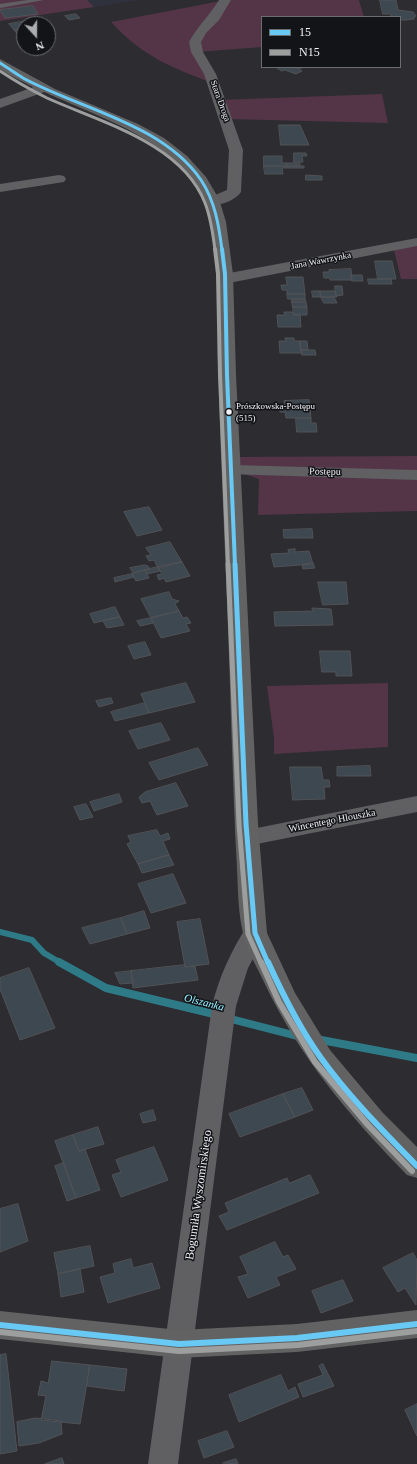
<!DOCTYPE html>
<html>
<head>
<meta charset="utf-8">
<style>
  body { margin:0 }
  #map { position:relative; width:417px; height:1464px; overflow:hidden; background:#2c2c31; font-family:Georgia,serif }
  canvas { display:block }
  .legend { position:absolute; left:261px; top:16px; width:140px; height:52px; box-sizing:border-box; background:#131417; border:1px solid #6c6d71; margin:0; padding:5px 7px; list-style:none; font-size:12px; color:#f1f2f8 }
  .legend li { display:flex; align-items:center; gap:8px; height:20px }
  .legend b { width:20px; border:1px solid #6c6d71 }
  .north { position:absolute; left:16px; top:16px; width:40px; height:40px; box-sizing:border-box; background:#131417; border:1px solid #6c6d71; border-radius:50%; rotate:159deg; font-size:11px; font-weight:700; line-height:16px; text-align:center; color:#f1f2f8 }
  .north::after { content:''; display:block; margin:auto; width:14px; height:18px; background:#acadb2; clip-path:polygon(50% 0,100% 100%,50% 72%,0 100%) }
</style>
</head>
<body>
<div id="map">
<canvas width="417" height="1464"></canvas>
<ul class="legend">
<li><b style="height:5px;background:#68c9f4"></b>15</li>
<li><b style="height:5px;background:#9d9f9e"></b>N15</li>
</ul>
<div class="north">N</div>
</div>
<script>
const ctx = document.querySelector('canvas').getContext('2d');
ctx.lineJoin = 'round';
function fillPath(path, color) { ctx.fillStyle = color; ctx.fill(path, 'evenodd'); }
function trace(path, color, width, dash) { ctx.strokeStyle = color; ctx.lineWidth = width; ctx.lineCap = dash ? 'butt' : 'round'; ctx.setLineDash(dash || []); ctx.stroke(path); }
function drawText(font, color, halo, rows, align = 'center') {
  ctx.font = font + ' Georgia,serif'; ctx.lineWidth = 3; ctx.setLineDash([]); ctx.textBaseline = 'middle'; ctx.strokeStyle = halo; ctx.fillStyle = color; for (const [text, x, y, turn = 0] of rows) {
    ctx.save(); ctx.translate(x, y); ctx.rotate((+turn || 0) * Math.PI / 180); ctx.textAlign = isNaN(turn) ? turn : align; if (halo) ctx.strokeText(text, 0, 0); ctx.fillText(text, 0, 0); ctx.restore();
  }
}
fillPath(new Path2D(`
  M87,0h53l-46,7z`), '#2f313d');
fillPath(new Path2D(`
  M0,0h87l7,7 -94,14z
  M226,0h133l5,17h-102v30l-65,5 16,31c-41,-15 -71,-27 -102,-61z
  M382,94l6,29 -161,-4 -8,-19z
  M417,242v37h-16l-7,-29z
  M417,456v55l-159,4 1,-36 -27,-9 -1,-13z
  M388,683v64l-114,7v-16l-7,-52z`), '#533547');
trace(new Path2D(`
  M0,932l32,8 12,13 17,10`), '#2f7a87', 6);
trace(new Path2D(`
  M59,962l47,26 112,27
  M227,1018l74,19
  M316,1039l101,19`), '#2f7a87', 8);
const building = new Path2D(`
  M380,0h16l2,10 15,2 3,4 -2,1v2l-8,1h-6v-3h-14l5,-1v-2h-8z
  M33,6l5,8 -33,4 -5,-8z
  M76,14l4,4 -11,2 -4,-4z
  M26,21l2,3h-4v4l-10,2 -5,-6z
  M24,28v7l-5,1 -5,-6z
  M276,67h29l-7,2 4,2 -6,3 -11,-4 -3,1z
  M279,125h21l9,20h-28z
  M294,153h12l1,3h-5l1,6h-9z
  M264,156h18v7h4l1,3h-23z
  M286,163h14v3h-13z
  M264,166h23v2h-5l1,6h-18z
  M287,166h17v2h-17z
  M306,175l16,1v4h-16z
  M375,261h17l4,18h-18z
  M351,269l1,11h-22v-2h-6l-1,-6h6v-2z
  M351,275h11l1,6h-11z
  M286,277h17l2,17h-18v-4h-5l-1,-5h6z
  M368,279h23l1,5h-23z
  M335,286h7l1,9 -7,1z
  M312,291h8l1,6h-8z
  M320,291h15l2,6h-16z
  M287,294h18v5h-17z
  M321,297h13l3,6h-13z
  M292,299h13l1,3h-14z
  M292,302h14l1,5h-14z
  M293,307h14v8h-13z
  M284,312h9l1,3 6,-1 1,13h-23l-1,-12h8z
  M285,338h9v3h6l2,12h-22l-1,-12h7z
  M300,341h7l1,9h-7z
  M301,350h14l1,5h-14z
  M309,400l2,18h-25l-1,-6h-5l-1,-5h6l-1,-6z
  M296,418h15v5h5l1,9h-20z
  M149,507l13,23 -25,6 -13,-24z
  M312,529l1,9h-29l-1,-8z
  M170,542l12,20 -24,6 -4,-8 -5,1 -3,-5 5,-1 -5,-7z
  M295,549v3l14,-1 4,13 -39,3 -3,-13 18,-1 -1,-3z
  M182,562l8,14 -24,6 -2,-4 -5,2 -2,-5 5,-1 -4,-7z
  M313,563l2,5 -12,1 -1,-4z
  M145,565l3,1 2,3 -17,4 -3,-5z
  M158,567l2,4 -13,3 -2,-4z
  M145,570l4,8 -13,3 -4,-7z
  M132,574l2,3 -19,5 -1,-4z
  M318,582h28l2,22 -25,1z
  M169,592l3,7 7,2 -4,3 4,7 -28,7 -10,-19z
  M115,607l5,10 -26,6 -4,-9z
  M312,608l19,1 2,16 -58,1 -1,-14 39,-1z
  M179,611l4,7 4,-1 4,6 -5,1 4,7 -29,7 -10,-20z
  M120,617l4,8 -17,3 -4,-7z
  M151,618l2,5 -13,3 -3,-5z
  M145,642l6,13 -17,4 -6,-13z
  M320,651h30l2,25h-16v-4h-14z
  M186,683l9,19 -46,11 -8,-19z
  M111,698l2,5 -14,4 -3,-6z
  M145,703l4,10 -34,8 -4,-9z
  M161,723l9,17 -32,9 -9,-18z
  M198,748l10,17 -49,15 -10,-17z
  M370,766l1,10h-34v-9z
  M290,767h31l2,13h6l1,7h-6l1,12 -32,1z
  M176,783l12,23 -31,9 -7,-14 -8,2 -3,-6 6,-5z
  M119,794l3,8 -28,9 -4,-9z
  M86,804l7,13 -13,3 -6,-13z
  M157,830l3,6 8,-3 2,6 -7,2 6,14 -31,9 -11,-20 4,-2 -3,-6z
  M169,855l5,10 -32,8 -4,-9z
  M173,874l13,29 -35,10 -13,-29z
  M144,911l6,17 -23,6 -6,-16z
  M121,918l6,16 -37,10 -8,-16z
  M200,919l9,45 -24,3 -8,-45z
  M185,965v2l10,-1 3,14 -65,8 -2,-17z
  M29,968l26,60 -35,12 -20,-51v-11z
  M131,971l2,12 -13,1 -5,-11z
  M302,1088l11,22 -18,7 -12,-23z
  M283,1094l12,23 -55,20 -11,-23z
  M153,1110l3,10 -13,3 -3,-9z
  M98,1127l6,17 -25,7 -6,-16z
  M73,1135l6,16 6,-2 15,41 -24,8 -21,-57z
  M154,1147l14,33 -47,17 -9,-22 9,-3 -5,-12z
  M64,1163l12,35 -9,3 -12,-35z
  M310,1175l9,18 -92,37 -8,-14 10,-4 -4,-9 62,-25 2,5z
  M18,1204l10,37 -28,11v-43z
  M275,1242l8,15 5,-2 8,14 -20,8 4,8 -32,13 -10,-21 10,-3 -8,-17z
  M90,1246l4,20 -36,8 -4,-21z
  M413,1253l4,7 -1,45 -11,-17 -7,4 -15,-24z
  M131,1259l2,9 19,-5 8,25 -52,15 -8,-26 15,-4 -2,-9z
  M80,1269l4,23 -23,5 -3,-23z
  M343,1280l10,21 -32,12 -9,-22z
  M6,1354l11,97 -17,3v-99z
  M52,1361l38,4 -10,59 -39,-4 5,-24 -8,-1 3,-14 7,2z
  M323,1364l11,22 -31,11 -5,-13 25,-9 -4,-9z
  M90,1365l37,4 -3,22 -37,-5z
  M281,1375l7,16 7,-4 4,10 -60,25 -10,-27z
  M417,1404v32l-12,-26z
  M36,1418l25,3 1,13 -23,9 -20,3 -2,-24z
  M227,1431l7,16 -30,11 -6,-17z
  M62,1458l2,6h-19z
  M236,1459l2,5 -15,-1z`);
fillPath(building, '#3e4851');
trace(building, '#515256', 1);
fillPath(new Path2D(`
  M28,0h16l-44,8v-4z`), '#605f62');
fillPath(new Path2D(`
  M219,0h12l-12,20 -13,13 -5,9 2,10 13,22 27,76 -2,42c-6,9 -23,15 -33,12l-2,-3 2,-3 19,-8 2,-40 -25,-76 -13,-22 -2,-10c8,-15 21,-27 30,-42z
  M42,84l5,1 1,3 -1,3 -47,17v-9z
  M59,175l5,1 2,3 -2,3 -64,10v-8z
  M417,238v8l-193,38 -5,-2 -3,-3 3,-3 5,-2z
  M232,465l185,5v10l-191,-6 -3,-4 3,-4z
  M417,796v16l-170,34 -8,-2 -3,-6 3,-6 8,-2z
  M255,924l8,2 4,7 -19,35 -12,38 -58,458h-30l64,-458c7,-29 19,-55 35,-80z`), '#605f62');
fillPath(new Path2D(`
  M0,59l55,30 83,35 26,14 23,18 19,21 13,22 7,23 7,52 3,101 22,449 9,109 28,60 35,57 53,63 34,34v31l-10,-3c-59,-61 -108,-118 -144,-195 -7,-15 -17,-31 -20,-47 -5,-21 -5,-44 -6,-64 -3,-49 -4,-99 -6,-148 -3,-120 -10,-239 -13,-359 -1,-51 7,-140 -25,-182 -44,-57 -133,-73 -193,-111z
  M417,1310v28l-120,14 -118,6 -179,-19v-28l179,19 118,-6z`), '#626263');
trace(new Path2D(`
  M0,63c8,5 15,10 23,15 57,31 140,46 178,102 14,21 18,46 21,70`), '#68c9f4', 3);
trace(new Path2D(`
  M222,249l3,25 2,101 8,190`), '#68c9f4', 4);
trace(new Path2D(`
  M235,564l11,260 9,109 13,30`), '#68c9f4', 5);
trace(new Path2D(`
  M268,962c15,33 32,67 53,96 28,39 63,74 96,108
  M0,1325l179,19 118,-6 120,-14`), '#68c9f4', 6);
trace(new Path2D(`
  M0,71c15,10 31,19 47,27 53,24 135,45 158,105 6,15 8,31 10,47`), '#9d9f9e', 3);
trace(new Path2D(`
  M215,249l3,25 2,101 8,190`), '#9d9f9e', 4);
trace(new Path2D(`
  M228,564l11,260 9,110 13,29`), '#9d9f9e', 5);
trace(new Path2D(`
  M261,962l18,40 36,60 53,63 44,46
  M0,1332l179,19 119,-6 119,-14`), '#9d9f9e', 6);
for (const [x, y, r, color] of [
  [229,412,3.5,"#f1f2f8"]
]) { const dot = new Path2D(); dot.arc(x, y, r, 0, 2 * Math.PI); ctx.fillStyle = color; ctx.fill(dot); trace(dot, '#131417', 1.5); }
drawText('9px', '#f1f2f8', '#131417', [
  ["Stara Droga",220,101,70],
  ["Jana Wawrzynka",321,261,-11]
]);
drawText('9px', '#f1f2f8', '#131417', [
  ["Prószkowska-Postępu",236,407],
  ["(515)",236,419]
], 'left');
drawText('10px', '#f1f2f8', '#131417', [
  ["Postępu",325,472,1],
  ["Wincentego Hlouszka",332,821,-11]
]);
drawText('italic 11px', '#95efff', '#131417', [
  ["Olszanka",204,1003,14]
]);
drawText('12px', '#f1f2f8', '#131417', [
  ["Bogumiła Wyszomirskiego",199,1195,-82]
]);
</script>
</body>
</html>
